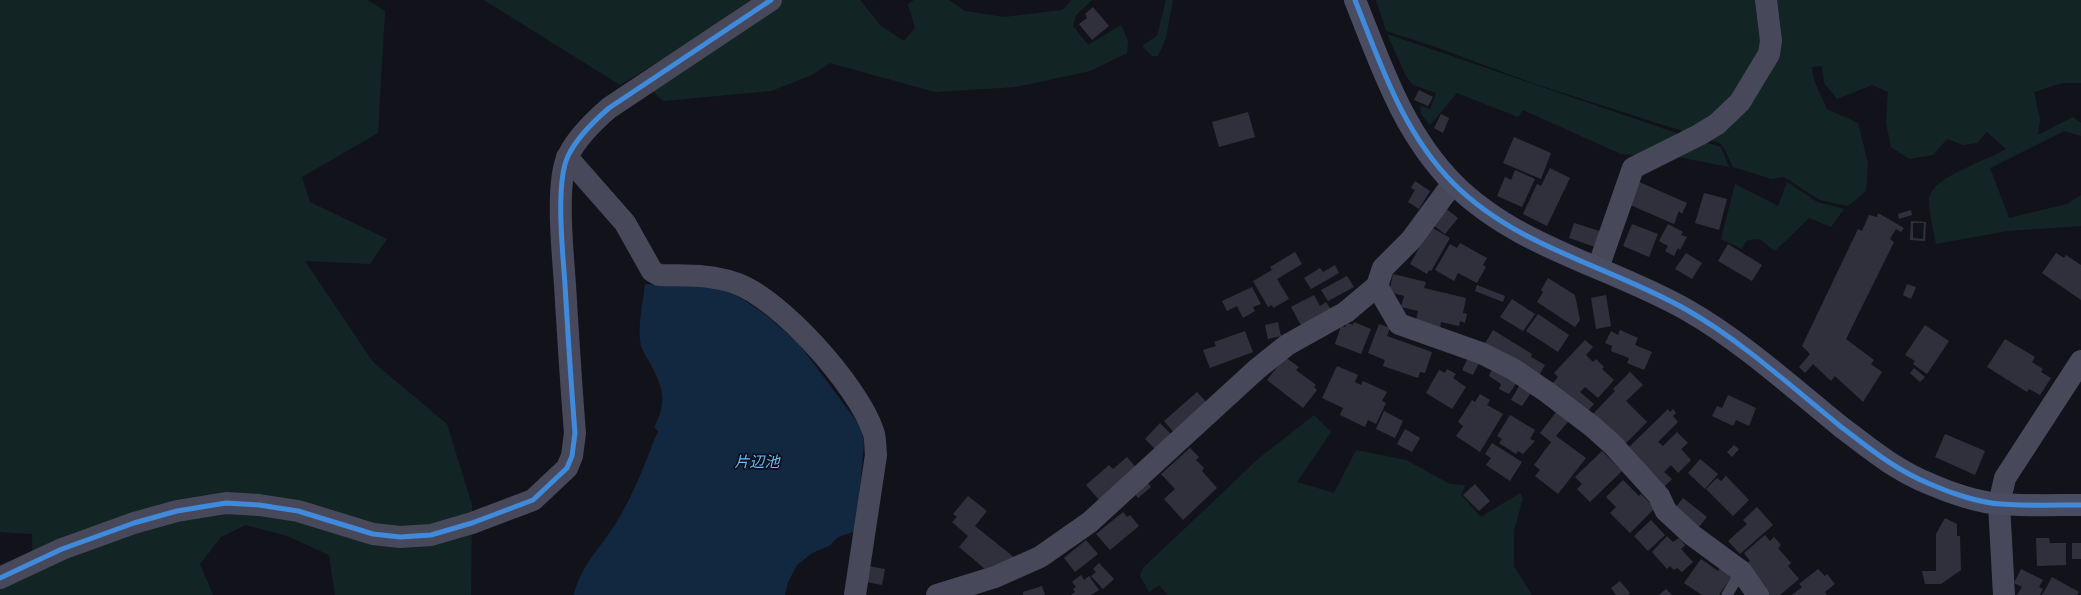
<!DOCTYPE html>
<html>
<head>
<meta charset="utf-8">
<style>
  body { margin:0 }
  canvas { display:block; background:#12121b }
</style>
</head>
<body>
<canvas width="2081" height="595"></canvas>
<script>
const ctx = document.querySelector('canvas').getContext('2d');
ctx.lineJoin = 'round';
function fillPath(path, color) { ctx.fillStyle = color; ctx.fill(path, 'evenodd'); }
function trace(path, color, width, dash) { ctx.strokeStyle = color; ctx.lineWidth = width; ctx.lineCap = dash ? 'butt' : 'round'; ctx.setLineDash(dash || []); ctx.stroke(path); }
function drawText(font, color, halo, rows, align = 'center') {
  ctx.font = font + ' "Archivo Narrow","Noto Sans JP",sans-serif'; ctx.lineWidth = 3.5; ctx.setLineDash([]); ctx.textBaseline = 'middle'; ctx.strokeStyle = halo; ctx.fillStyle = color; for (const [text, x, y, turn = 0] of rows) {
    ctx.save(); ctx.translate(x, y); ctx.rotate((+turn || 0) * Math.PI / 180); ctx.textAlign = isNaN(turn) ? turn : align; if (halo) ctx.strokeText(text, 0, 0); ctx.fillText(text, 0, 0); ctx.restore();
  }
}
fillPath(new Path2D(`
  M0,0h367l18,11 -7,122 -76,44 8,25 77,37 -17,25 -65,-3 68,101 74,62 25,81 -1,90h-136l-6,-40 -42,-19 -41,-11 -25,12 -21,27 13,31h-213v-9l33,-17 -1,-35 -32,-2z
  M484,0h266l-59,42 -71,43z
  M783,0h77l21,26 23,15 11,-13 -7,-24 6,-4h35l16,11 39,6 58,-7 10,-10h20l-16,15 -3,11 15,19 33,-20 7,16 -1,12 -37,18 -74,16 -81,5 -105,-29 -18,12 -41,16 -108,10 -10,-10 100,-67z
  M1166,0h7l-7,38 -8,18h-6l-10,-10 15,-10z
  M1376,0h705v83h-19l-28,9 6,28 -2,15 35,-18 8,6v13l-17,-5 -74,37 19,50 58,-14 14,-9v31l-74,5 -71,13c-2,-11 -8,-37 -7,-46 4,-22 60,-38 77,-49l-19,-17 -10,11 -14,2 -16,-6 -14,16 -24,4 -18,-12 -5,-24 2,-31 -16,-7 -35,14 -13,-16 -2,-17 -10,1c1,15 9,28 15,42l31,14 10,40 -2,28 -18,15 -28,-6 -36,-23 -12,2 -39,-12 -9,-19 -4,-5 -185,-59 -102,-38 -47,-15z
  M1387,34l298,102 -50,19 -14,-1 -98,-44 -5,7 -61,-24 -27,32 -9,-11 -1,-8 10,3 6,-16 -23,-8 -7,-9z
  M1708,143l13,4 8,20 -51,-10z
  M1787,182l30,20 27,7 -13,18 -22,-9 -34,33c-13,-8 -12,-16 -29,-10l-4,8 -21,-10 14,-55 43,22z
  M1314,415l17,17 -34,50 37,11 22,-43 50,10 44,24 15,1 -4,10 20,22 39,-24 3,5 -9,32v36l18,29h-364l-9,-10 -10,7 -9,-16 3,-8 115,-109z`), '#122524');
fillPath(new Path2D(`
  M645,284l73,4 23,10 25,17 33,29 61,82 4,16 -8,89 -18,6 -9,9 -17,7 -15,12 -9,17 -3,13h-211c5,-26 26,-47 40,-69 19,-29 31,-63 44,-95l-4,-3c13,-26 10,-38 -3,-63 -3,-6 -8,-13 -10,-19 -4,-19 2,-43 4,-62z`), '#122840');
fillPath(new Path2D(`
  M1093,7l16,19 -17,14 -13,-16 8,-6 -2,-4z
  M1419,90l14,7 -5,9 -14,-6z
  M1248,112l7,25 -36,10 -7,-25z
  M1441,114l8,4 -6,15 -9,-5z
  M1514,137l37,16 -10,26 -38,-16z
  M1550,168l20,10 -23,48 -24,-12 14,-30 4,2z
  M1515,170l20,9 -13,28 -25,-11 8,-19 6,3z
  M1415,181l15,10 -11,18 -11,-7 7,-12 -4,-2z
  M1637,181l50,22 -5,11 -3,-3 -5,13 -46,-20z
  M1704,193l23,6 -8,31 -24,-7z
  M1445,208l13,10 -13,16 -12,-9z
  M1911,210l1,5 -13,4 -1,-5z
  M1878,213l26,15 -3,4 -5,-3 -6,10 4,3 -48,97 28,21 -3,4 11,8 -19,30 -28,-26 -4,5 -18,-17 -8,9 -6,-6 11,-13 -8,-8 56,-117 4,2 7,-16 8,2z
  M1911,221l15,1 -1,19 -15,-1zM1913,223h11l-1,16 -10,-1z
  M1574,223l29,9 -5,16 -29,-10z
  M1632,224l26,10 -9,23 -26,-11z
  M1668,224l15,8 -2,3 6,2 -7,13 -2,-2 -4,8 -9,-5 3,-5 -9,-5z
  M1431,227l19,11 -19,33 -2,-1 -2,4 -17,-10z
  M1460,243l27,15 -4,7 3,2 -9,16 -19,-10 -4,8 -19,-11 15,-26 7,4z
  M1728,244l34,21 -10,16 -34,-20z
  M1295,252l7,12 -25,15 12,20 -16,9 -1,-3 -4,2 -15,-26 19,-11 -2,-3z
  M1686,253l16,10 -10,16 -17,-10z
  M2056,253l8,5 2,-3 15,10v35l-39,-27z
  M1335,265l4,8 -28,16 -7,-11 16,-10 3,4z
  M1393,274l33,8 -2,6 42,10 -3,15 4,1 -2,9 -5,-2 -1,5 -18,-4 -1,8 -25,-6 3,-13 -17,-4 3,-11 -15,-4z
  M1347,276l7,11 -26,14 -7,-11z
  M1548,278l27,17 5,25 -5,7 -38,-25 6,-10 -2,-2z
  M1907,284l9,3 -5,12 -8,-4z
  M1477,285l28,11 -2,6 -28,-11z
  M1252,287l9,17 -8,3 2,4 -12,7 -6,-12 -10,5 -5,-10z
  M1314,295l6,11 6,-4 6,9 -30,16 -11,-20z
  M1606,295l5,31 -15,3 -5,-31z
  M1512,299l23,15 -12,17 -23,-14z
  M1538,314l31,21 -11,17 -32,-21z
  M1278,322l3,14 -13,3 -3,-14z
  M1354,322l17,7 -10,25 -26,-10 6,-18 4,1 2,-4 6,2z
  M1379,324l11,4 -3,8 45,16 -7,21 -5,-1 -2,6 -35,-12 2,-6 -17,-7z
  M1925,325l24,16 -22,33 -14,-10 2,-3 -10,-6z
  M1493,330l39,24 -1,3 14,8 -7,12 -54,-32z
  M1620,330l18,8 -3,7 17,7 -8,18 -17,-7 2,-5 -18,-7 1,-5 -7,-3 6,-12 7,4z
  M1245,331l8,21 -43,16 -7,-18 13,-4 -2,-4z
  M2005,339l30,18 -3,5 11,7 -2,3 10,6 -11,17 -11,-6 -2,3 -40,-25z
  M1585,340l8,7 -7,8 7,7 3,-3 8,8 -2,2 12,11 -16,18 -13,-11 -5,5 14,12 -9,10 -33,-30 6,-7 -4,-4z
  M1285,357l14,10 -3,3 20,15 -2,2 3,3 -14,18 -36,-28z
  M1468,358l11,5 -6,12 -11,-5z
  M1494,364l25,15 -10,15 -10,-5 2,-5 -12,-8z
  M1337,366l21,9 -3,7 6,3 2,-4 24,11 -5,9 4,2 -10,21 -8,-4 -3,7 -25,-12 3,-7 -21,-10z
  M1914,368l11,9 -5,5 -10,-9z
  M1447,369l9,5 -3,4 13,9 -14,22 -26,-16 13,-23 6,3z
  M1630,372l13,13 -17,16 21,21 -23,23 -31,-31 22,-23 -2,-2z
  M1522,381l12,7 -12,18 -11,-6z
  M1197,392l13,14 -33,30 -13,-15z
  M1480,394l10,6 -3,5 16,9 -23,38 -24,-16 7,-10 -5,-4 14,-22 3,2z
  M1728,395l28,13 -7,18 -13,-6 -3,6 -21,-10 5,-10 5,2z
  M1560,407l12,10 -16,19 30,22 -28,36 -23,-18 5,-6 -6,-5 17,-23 -11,-9z
  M1668,409l2,3 3,-3 3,4 -3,3 5,6 -20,20 5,4 14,-14 11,11 -7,6 10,11 -13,13 -7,-8 -7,7 8,7 -8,8 -37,-38z
  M1384,411l19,10 -8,17 -19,-9z
  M1510,415l25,15 -5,9 5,2 -12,13 -5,-3 -2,3 -17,-11 3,-4 -5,-3z
  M1160,423l13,13 -15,16 -13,-13z
  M1405,429l15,9 -8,14 -15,-8z
  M1945,434l40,17 -10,24 -40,-18z
  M1492,443l30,19 -12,19 -24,-16 5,-7 -6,-4z
  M1734,445l5,4 -7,8 -5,-5z
  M1190,448l9,9 -3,3 8,8 -2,3 15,17 -34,32 -19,-21 11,-10 -14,-15z
  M1602,451l20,20 -32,31 -13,-13 5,-5 -7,-7z
  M1127,457l11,13 -37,32 -15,-17 23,-20 4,4z
  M1700,459l18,15 -13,15 -17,-16z
  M1726,476l23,24 -16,16 -27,-27 11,-11 4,3z
  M1623,480l16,16 2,-2 14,14 -25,25 -20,-20 6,-6 -10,-10z
  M1147,482l4,5 -13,11 -4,-5z
  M1475,484l15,17 -11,10 -16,-16z
  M968,496l19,15 -12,15 40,32 -30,11 -26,-22 9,-11 -16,-14 5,-5 -4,-3z
  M1683,498l24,19 -8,10 -24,-19z
  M1757,507l16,18 -33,29 -12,-13 19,-17 -4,-4z
  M1123,512l4,5 3,-2 9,11 -29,24 -14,-16z
  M1945,518l12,6v12h3l1,34 -20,14h-16l-3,-13h14v-37z
  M1651,520l14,15 -17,16 -14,-15z
  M1765,535l5,6 4,-4 7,8 -3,3 13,15 -3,3 11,13 -19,16h-12l-5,-6 3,-2 -19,-24 3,-2 -6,-8z
  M1667,536l6,6 6,-4 6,7 -4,4 12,13 -11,10 -5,-4 -3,2 -4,-4 -3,3 -15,-17z
  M2036,538h13l1,5h16v22l-29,1z
  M1086,540l12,14 -23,18 -11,-14z
  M2072,543h9v16h-9z
  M1701,559l17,12 2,-3 12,8 -13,19h-17l-18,-12z
  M1099,563l15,16 -11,10 -12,-13 5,-4 -3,-3z
  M868,566l17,3 -3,16 -16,-3z
  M1818,569l7,7 2,-2 8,10 -10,8 2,3h-35l10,-8 -3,-3z
  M2021,569l22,11 -4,7 4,2 -3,6h-23l5,-8 -8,-4z
  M1081,575l3,5 5,-4 10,14 -8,5h-20l4,-3 -2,-3 3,-2 -4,-5z
  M2052,577l27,15 -2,3h-35z
  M1620,581l10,12 -2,2h-12l-5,-7z
  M1042,586l3,9h-22v-3z
  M1666,589l6,6h-13z`), '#30303d');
trace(new Path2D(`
  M1727,595l14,-24`), '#48485b', 11);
trace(new Path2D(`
  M567,157l58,66 27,48 7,4c26,1 51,-1 76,8 45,15 123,103 138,148 3,7 2,16 3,24l-21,140
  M1598,268l35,-100 66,-33 18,-11 23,-22 29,-48 2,-13 -5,-41
  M1377,286l22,38 82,29 32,16 34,23 46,35 20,18 46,51 7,15 26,24 49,36 17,24
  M0,578l62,-29 72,-26 43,-12 49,-8 33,2 39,6 75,23 27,3 31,-2 41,-12 61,-23 34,-32 5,-12 3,-23c-4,-49 -7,-98 -10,-148 -2,-31 -10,-102 3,-129 9,-19 26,-35 41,-48l162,-108
  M937,595l58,-18 45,-20 50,-35 167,-153 30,-24 59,-33 31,-26 6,-18 28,-28 42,-57
  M2004,595l-5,-91 6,-26 76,-117`), '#48485b', 22);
trace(new Path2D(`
  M1355,0c26,65 48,133 99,184 64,64 156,82 233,126 53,30 105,77 153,116 29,22 55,44 90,58 20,9 50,19 71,20 27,2 54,1 80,1`), '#4a4c62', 22);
trace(new Path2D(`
  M1355,0c26,65 48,133 99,184 64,64 156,82 233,126 53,30 105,77 153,116 29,22 55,44 90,58 20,9 50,19 71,20 27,2 54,1 80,1
  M0,578l62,-29 72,-26 43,-12 49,-8 33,2 39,6 75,23 27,3 31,-2 41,-12 61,-23 34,-32 5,-12 3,-23c-4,-49 -7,-98 -10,-148 -2,-31 -10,-102 3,-129 9,-19 26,-35 41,-48l162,-108`), '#408adc', 5);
drawText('italic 15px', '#66bff3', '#0f0e1f', [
  ["片辺池",757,463]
]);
</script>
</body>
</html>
